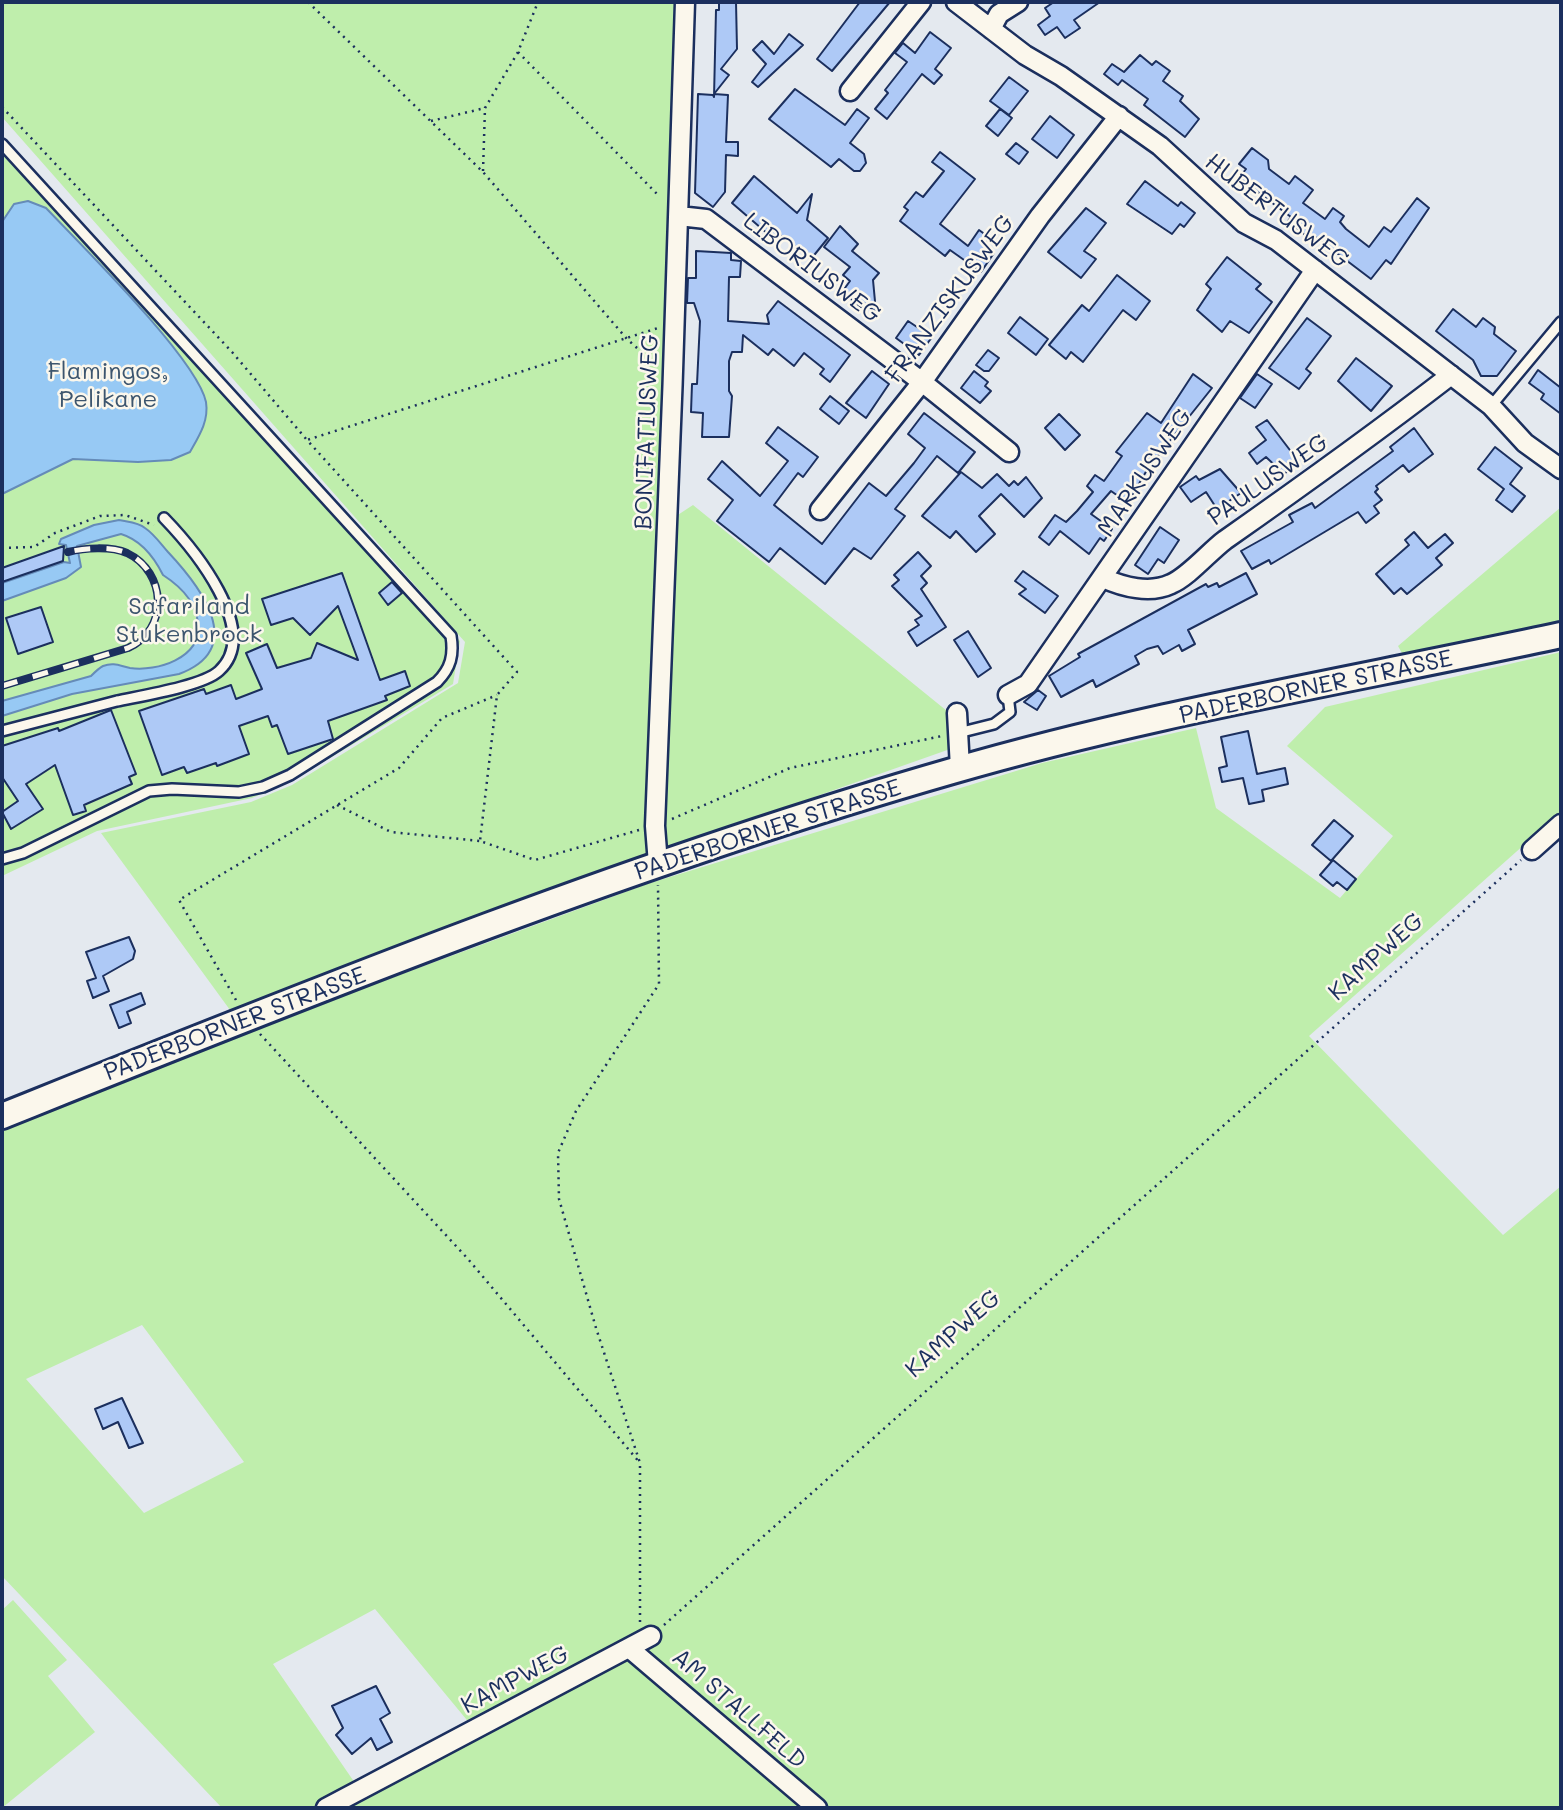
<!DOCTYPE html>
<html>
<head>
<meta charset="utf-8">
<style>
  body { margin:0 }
  #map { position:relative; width:1563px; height:1810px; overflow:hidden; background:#e4e9ef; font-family:Mali,sans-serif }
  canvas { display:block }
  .frame { position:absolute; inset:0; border:4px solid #1b2f5e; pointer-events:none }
</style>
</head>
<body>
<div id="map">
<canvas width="1563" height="1810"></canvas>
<div class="frame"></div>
</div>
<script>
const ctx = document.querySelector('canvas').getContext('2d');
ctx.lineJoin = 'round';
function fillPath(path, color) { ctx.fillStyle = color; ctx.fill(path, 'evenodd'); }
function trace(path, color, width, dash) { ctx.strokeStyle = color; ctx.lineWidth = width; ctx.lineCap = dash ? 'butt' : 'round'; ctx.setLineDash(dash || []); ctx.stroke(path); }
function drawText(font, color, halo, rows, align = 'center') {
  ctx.font = font + ' Mali,sans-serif'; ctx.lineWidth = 5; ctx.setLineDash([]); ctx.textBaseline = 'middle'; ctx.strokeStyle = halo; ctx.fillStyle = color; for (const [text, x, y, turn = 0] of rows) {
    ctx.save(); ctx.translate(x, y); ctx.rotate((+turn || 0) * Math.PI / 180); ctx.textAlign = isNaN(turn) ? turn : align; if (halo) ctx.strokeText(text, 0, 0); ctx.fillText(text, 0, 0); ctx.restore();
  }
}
fillPath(new Path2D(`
  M2,2h672l-13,524 32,-21 254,206 6,37 -286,101 -437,161 -129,-177 150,-31 41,-17 166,-102 7,-41 -463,-525z
  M2,136l458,505 -7,43 -163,98 -38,16 -155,33 -95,45z
  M1561,507v115l-158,33 -5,-9z
  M1561,652v160l-252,224 194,199 58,-49v622h-1339l-220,-232v-445l242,-99 403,-148 395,-121 154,-35 20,80 124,90 53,-62 -106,-90 38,-39zM142,1325l102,137 -100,51 -118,-134zM375,1609l96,116 -114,61 -84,-122z
  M13,1600l54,60 -19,16 47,56 -93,76v-198z`), '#bfeeac');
const water = new Path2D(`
  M28,201l18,7c35,37 151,151 160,194 3,19 -7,34 -16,50l-19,8 -33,2 -65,-3 -71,35v-272l12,-18z
  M119,520c9,2 19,2 26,8 9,6 16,16 23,24 31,33 81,96 11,122l-107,20 -70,22v-15l89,-25c4,-4 8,-8 12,-10 11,-4 17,0 27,2 27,4 71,-10 68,-43 -1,-23 -18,-39 -35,-50 -9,-18 -22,-35 -42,-41l-44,12 4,21 -15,11 -64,23v-18l62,-21 6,1 -4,-18 -7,-1 2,-5 33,-14z`);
fillPath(water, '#97c9f4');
trace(water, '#658bb8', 2);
const building = new Path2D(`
  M719,2h17l1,47 -16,20 8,6 -15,19 14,1 -2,47h12v14l-12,-1 -1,37 -12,15 -18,-14 3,-99 15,1 1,2 2,-87h3z
  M860,2h30l-58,69 -15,-12z
  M1054,2h46l-26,18 6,8 -15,10 -8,-11 -12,8 -7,-10 12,-9 -5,-8z
  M930,32l21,16 -16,21 7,6 -8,9 -12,-10 -35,45 -12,-10 13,-16 -3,-3 22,-28 -12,-9 8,-10 12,10z
  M789,34l14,11 -45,42 -6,-5 14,-18 -13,-14 9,-9 12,13z
  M1140,55l12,10 4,-4 14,10 -7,10 20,15 -3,5 19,18 -14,18 -41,-32 4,-6 -26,-19 -4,5 -14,-11 8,-10 12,8z
  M1009,77l19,14 -19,24 -19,-14z
  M795,89l50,36 12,-16 12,9 -19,25 14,11 2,9 -6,8h-6l-15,-12 -8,8 -62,-48z
  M1000,109l12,9 -14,18 -12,-10z
  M1050,116l24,19 -17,23 -25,-19z
  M1016,143l12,9 -9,12 -13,-10z
  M1252,148l16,12 1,9 20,15 6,-8 18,14 -10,13 22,16 8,-11 11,8 -4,6 6,7 23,18 15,-20 7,5 26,-34 12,10 -38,56 -5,-4 -15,19 -58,-44 -3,4 -22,-18 3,-4 -52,-39 7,-9 -7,-5z
  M940,152l35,27 -35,45 28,22 11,-16 11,8 -6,8 10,7 -13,19 -31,-22 -5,6 -45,-35 8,-11 -4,-3 12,-15 7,5 21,-26 -12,-9z
  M754,176l43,37 15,-19 -5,26 21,18 -17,21 -31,-24 -4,6 -44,-38z
  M1145,181l33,25 3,-4 14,11 -11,14 -4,-3 -8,10 -45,-30z
  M1086,208l20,15 -22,28 12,8 -15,19 -33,-26z
  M840,226l18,18 -6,7 27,22 -6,7 3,32 -12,-9 -3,4 -19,-15 8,-11 -7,-6 7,-8 -26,-20z
  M696,251l35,2v7l10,1 -1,16h-11l-1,44 41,3 -2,-9 11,-14 72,54 -20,27 -10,-8 4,-5 -20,-16 -10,13 -21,-17 -5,6 -25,-20 -1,17h-10l-3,9v30l3,5 -3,41h-27l1,-24 -12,-1 1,-28h5l3,-63 -6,-18h-7l1,-25h8z
  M1227,257l34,27 -5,5 16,13 -23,31 -19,-12 -8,11 -25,-22 14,-21 -5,-5z
  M1117,275l33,26 -14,19 -13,-10 -40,52 -12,-10 -5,7 -17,-14 33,-40 7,6z
  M1453,309l23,18 7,-9 12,9 -1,7 22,17 -19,25h-16l-8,-16 -37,-29z
  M1020,317l28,22 -12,16 -28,-22z
  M1307,318l24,18 -25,33 5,4 -12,16 -30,-21z
  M908,321l24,16 -13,18 -23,-17z
  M988,350l11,8 -10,13h-5l-8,-6z
  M1356,358l36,28 -21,25 -33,-30z
  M1538,370l23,18v26l-20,-15 3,-5 -15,-11z
  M872,371l17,13 -23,34 -20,-15z
  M974,371l14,11 -3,4 6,5 -11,12 -19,-15z
  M1193,374l19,14 -55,69 -2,-1 -27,47 -17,-12 -20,23 21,15 -8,12 -4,-3 -11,16 -29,-23 -11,14 -10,-8 16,-22 11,7 11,-11 16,-19 -6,-6 8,-11 9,6 18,-25 -6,-4 31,-39 14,10z
  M1257,374l15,10 -17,24 -15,-10z
  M830,396l19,15 -10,13 -19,-15z
  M924,413l51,39 -17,21 -21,-17 -42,53 10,7 -34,43 -17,-11 -29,36 -45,-36 -11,14 -52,-41 16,-21 -25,-21 14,-18 38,35 28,-35 -22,-18 12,-16 40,30 -15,20 -5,-4 -24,32 48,39 47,-61 17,13 28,-33 11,-15 -17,-14z
  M1059,414l21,21 -15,15 -20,-22z
  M1267,420l32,42 -15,12 -18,-17 -9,7 -8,-11 17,-13 -10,-13z
  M1414,428l19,26 -24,18 -6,-7 -27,21 2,3 -3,3 7,8 -8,6 5,7 -13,10 -8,-11 -87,52 -2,-4 -17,9 -11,-18 52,-29 -4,-7 23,-12 3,5 37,-27 41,-30 -3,-4z
  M1495,447l27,21 -12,16 15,12 -13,16 -16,-12 8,-11 -26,-20z
  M1220,469l21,24 -24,16 -11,-17 -15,10 -11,-15 16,-11 3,4z
  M961,472l21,16 15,-14 12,12 5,-5 4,4 8,-8 16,21 -18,19 -23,-23 -22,22 16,18 -19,18 -20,-21 -6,7 -28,-22z
  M1160,527l19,13 -15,23 -6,-4 -10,15 -13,-9z
  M1414,532l14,16 17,-14 8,9 -17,15 6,7 -35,29 -6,-6 -7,6 -18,-20 33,-29 -4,-5z
  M64,546l-1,15 -61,21v-14z
  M918,552l13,14 -10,10 6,7 -6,6 25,38 -29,19 -9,-14 11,-7 -4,-5 7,-4 -30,-30 7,-6 -5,-5z
  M1023,571l35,25 -13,17 -26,-19 7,-5 -11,-8z
  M342,573l38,107 25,-9 5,15 -25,10 2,4 -59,21 5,18 -45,15 -11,-29 -5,2 -4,-11 -29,10 10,28 -32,12 -1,-3 -29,10 -3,-6 -22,8 -23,-64 65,-22 2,5 25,-9 5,14 26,-10 -16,-36 21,-9 10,24 34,-10 6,-15 41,17 -20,-54 -28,29 -17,-17 -22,7 -9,-26z
  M1246,573l11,21 -69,36 7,14 -13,7 -3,-6 -16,9 -5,-8 -11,3 -12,7 4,8 -43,23 -3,-7 -32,17 -12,-21 31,-19 -2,-3 128,-70 2,3 9,-4 2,4z
  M392,582l10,11 -14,12 -9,-12z
  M41,607l12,35 -35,12 -12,-36z
  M968,631l23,37 -13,9 -24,-37z
  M1038,690l8,6 -9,14 -13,-8z
  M111,710l25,64 -7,3 3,7 -48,21 2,6 -13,4 -18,-50 -29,19 17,25 -32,20 -9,-17 16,-11 -16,-24v-31l56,-18 1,3z
  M1248,731l9,43 28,-6 3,16 -26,6 2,11 -15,3 -6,-26 -21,4 -3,-14 8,-2 -6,-29z
  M1334,820l19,16 -22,25 -19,-16z
  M1333,860l23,19 -9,11 -10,-8 -4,4 -13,-11z
  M129,937l6,14 -2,8 -30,17 6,15 -16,7 -6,-17 9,-3 -10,-26z
  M141,993l4,11 -18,8 4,11 -12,5 -9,-23z
  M122,1398l21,45 -14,5 -11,-26 -15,7 -8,-20z
  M376,1686l14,27 -10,6 12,23 -15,8 -6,-12 -19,16 -16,-19 7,-7 -11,-22z`);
fillPath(building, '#aec9f6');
trace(building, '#1b2f5e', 2);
const lane = new Path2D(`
  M2,144l449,492c3,19 0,32 -14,46l-147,93 -27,12 -24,5 -67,-3 -23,2 -126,62 -21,6
  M1491,406l70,-84
  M2,731c38,-10 76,-20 115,-30 23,-5 86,-15 102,-30 44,-40 -27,-124 -55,-153
  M958,733l36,-9 16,-12 -2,-17`);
const street = new Path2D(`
  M956,2l69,53 36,21 99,70 84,77 32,17 215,166 34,37 36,26
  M991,29l8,-15 19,-12
  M850,91l71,-89
  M679,216l27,3 216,163 87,70
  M820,510l102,-128 118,-166 79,-100
  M1103,578c20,9 47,16 68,6 17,-7 38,-32 54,-44 77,-54 152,-108 226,-165
  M1008,695l20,-11 287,-414
  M957,713l3,55
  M1532,850l29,-26
  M658,864l-3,-38c12,-275 22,-549 30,-824
  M629,1648l188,160
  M326,1808l325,-172`);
const secondary = new Path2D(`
  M2,1116c312,-125 626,-252 950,-345 199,-58 406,-92 609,-136`);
trace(lane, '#1b2f5e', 14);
trace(street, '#1b2f5e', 23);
trace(secondary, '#1b2f5e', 30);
trace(new Path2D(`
  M308,2l175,170 144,167 30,27
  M518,52l142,145
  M2,107l230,245 75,88
  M431,121l54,-13
  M483,171l2,-63 33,-56 20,-50
  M2,548l32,-1 21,-14 45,-17 25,-1 29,10
  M337,805l54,27 89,9
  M672,819l118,-51 152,-32
  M639,830l-104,30 -55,-19 17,-146 20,-23 -210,-232 351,-112
  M236,1000l-57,-100 220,-132 43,-50 55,-23
  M260,1034l208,225 172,204
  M640,1622v-159l-44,-135 -37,-129 -1,-46 18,-42 83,-127 -1,-99
  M664,1625l857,-765`), '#1b2f5e', 2.5, [2, 5]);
trace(lane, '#fbf7ec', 9);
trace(street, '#fbf7ec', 18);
trace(secondary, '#fbf7ec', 24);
const rail = new Path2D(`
  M2,686l126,-38c41,-18 39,-76 -1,-95 -16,-7 -43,-5 -59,-1`);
trace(rail, '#1b2f5e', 8);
trace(rail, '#fbf7ec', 5, [16]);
drawText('24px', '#1b2f5e', '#fbf7ec', [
  ["HUBERTUSWEG",1277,211,37],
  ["LIBORIUSWEG",812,268,37],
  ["FRANZISKUSWEG",950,299,-54],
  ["BONIFATIUSWEG",647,432,-88],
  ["MARKUSWEG",1145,473,-56],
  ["PAULUSWEG",1268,480,-35],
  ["PADERBORNER STRASSE",1316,687,-12],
  ["PADERBORNER STRASSE",768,830,-18],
  ["KAMPWEG",1376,957,-42],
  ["PADERBORNER STRASSE",235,1024,-21],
  ["KAMPWEG",953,1334,-42],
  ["KAMPWEG",515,1680,-28],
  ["AM STALLFELD",739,1709,41]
]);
drawText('24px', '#3c556e', '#fbf7ec', [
  ["Flamingos,",108,372],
  ["Pelikane",108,400],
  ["Safariland",189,607],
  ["Stukenbrock",189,635]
]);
</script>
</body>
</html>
